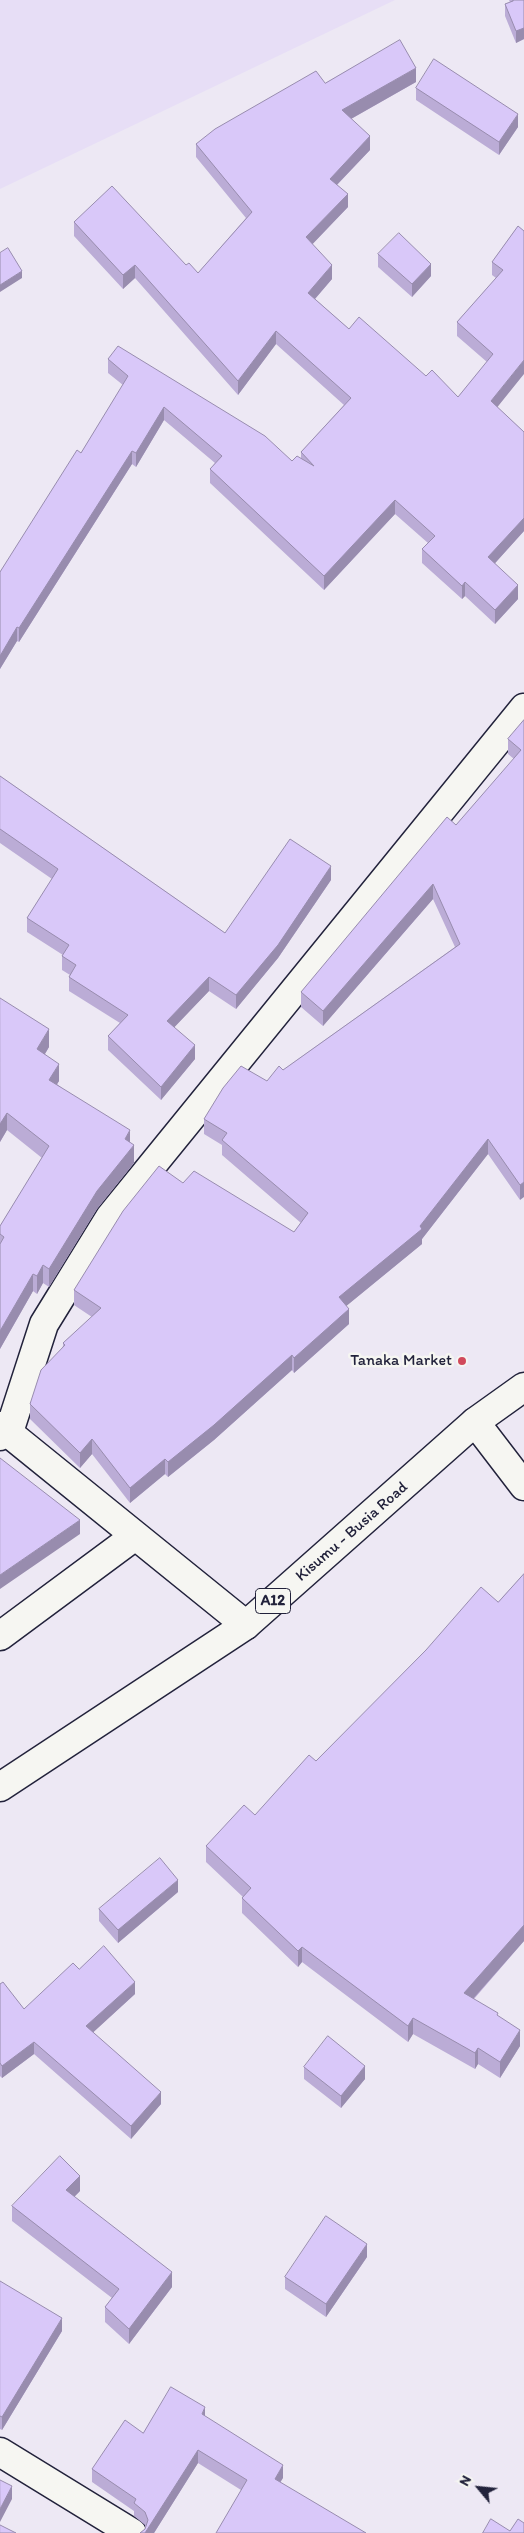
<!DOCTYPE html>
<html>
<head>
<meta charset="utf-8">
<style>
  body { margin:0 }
  #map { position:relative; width:524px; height:2533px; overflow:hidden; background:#ede8f4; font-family:Itim,sans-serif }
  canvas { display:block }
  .north { position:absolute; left:454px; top:2463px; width:50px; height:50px; -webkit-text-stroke:4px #f6f6f2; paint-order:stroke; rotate:298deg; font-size:14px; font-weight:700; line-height:20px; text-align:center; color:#22223b }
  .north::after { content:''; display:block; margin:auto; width:18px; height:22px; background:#22223b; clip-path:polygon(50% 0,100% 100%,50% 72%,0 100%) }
</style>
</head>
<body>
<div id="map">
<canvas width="524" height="2533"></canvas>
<div class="north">N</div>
</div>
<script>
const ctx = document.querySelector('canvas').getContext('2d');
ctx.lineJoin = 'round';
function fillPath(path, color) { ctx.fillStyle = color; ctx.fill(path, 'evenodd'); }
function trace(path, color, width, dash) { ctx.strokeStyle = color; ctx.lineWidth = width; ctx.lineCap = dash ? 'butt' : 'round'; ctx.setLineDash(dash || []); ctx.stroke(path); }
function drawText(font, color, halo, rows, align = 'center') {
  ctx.font = font + ' Itim,sans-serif'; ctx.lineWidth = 5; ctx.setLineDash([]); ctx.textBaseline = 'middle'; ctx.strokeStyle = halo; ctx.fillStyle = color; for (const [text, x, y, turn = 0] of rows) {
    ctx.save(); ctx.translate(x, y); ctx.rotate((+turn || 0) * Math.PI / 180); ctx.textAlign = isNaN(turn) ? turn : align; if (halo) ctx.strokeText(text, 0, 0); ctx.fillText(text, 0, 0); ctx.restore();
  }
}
fillPath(new Path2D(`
  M0,0h395l-395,189z`), '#e7def6');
const street = new Path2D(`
  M475,1422l49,64
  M0,1426l246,199
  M0,1436l9,-4 35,-108 66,-107 414,-509
  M0,1636l135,-100
  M0,2452l132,81`);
const highway = new Path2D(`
  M0,1787l246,-162 229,-203 49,-35`);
trace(street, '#22223b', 31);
trace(highway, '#22223b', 31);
trace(street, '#f6f6f2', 28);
trace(highway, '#f6f6f2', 28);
fillPath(new Path2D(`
  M509,0h15v39l-8,4 -11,-27v-12l5,-2z
  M416,82l-65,37 19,31 -33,35 11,22 -36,37 20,35 -17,20 34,30 77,47 32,21 29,-35 -30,-26v-14l39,-44 -4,-3v-13l26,-36 -21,181 27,25v99l-29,32 23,36 -23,25 -30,-28 -3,3 -40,-36v-14l6,-6 -33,-29 -71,76 -114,-107v-14l5,-6 -51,-43 -28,47 -4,-3 -113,178 -2,-1 -17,28v-97l81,-119 42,-68 -15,-12v-14l184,102 9,-3v-6l43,-47 -68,-61 -38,51 -103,-117 -12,11 -49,-53v-14l112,43 12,8 48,-55 -50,-61v-13l129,-61z
  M416,88l102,39 -19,28 -83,-55z
  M378,254l53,22 -19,21 -34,-30z
  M524,720l-4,480 -32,-46 -66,85v5l-76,62 3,18 -55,49 -2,-3 -78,70 -46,37 -3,-3 -35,29 -38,-49 -12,14 -50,-49v-15l33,-58v-3l29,-26 -18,-12v-15l109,-107 111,49 7,-9 -79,-68v-10l-18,-11v-15l63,-38 16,-11 172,-123 -22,-48 -110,127 -22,-19v-15l155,-167 58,-66 -6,-5v-15z
  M0,776l225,157 106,-53 -53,78 -42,51 -27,-18 -35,36 21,32 -34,41 -53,-50v-14l12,-13 -51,-32v-14l1,-2 -8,-5v-14l1,-1 -36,-23v-14l25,-39 -52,-36z
  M0,998l49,49 -4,7 14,27 -2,3 73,59 4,20 -37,46 -48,78 -6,-4 -6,11 -4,-3 -33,58v-123l42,-68 -35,-28 -7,12z
  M524,1574v367l-50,58 24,17 22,30 -20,32 -22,-14 -3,5 -62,-35 -5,8 -106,-80 -4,5 -56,-54v-15l1,-1 -37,-35v-16l49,-31 61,-54 182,-159z
  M178,1892l-60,51 -19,-22v-12z
  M79,1969l56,25 -42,38 68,72 -30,35 -97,-85 -32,24 -2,-2v-92l24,25z
  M304,2067l61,12 -24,29 -37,-29z
  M80,2191l-6,6 98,90 -43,57 -24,-22v-15l7,-9 -100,-77v-15z
  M367,2257l-41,60 -41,-28v-12z
  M0,2281l62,50 -60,99 -2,-1z
  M205,2416l78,62 -42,12 -43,-27 -44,70h-14l5,-4v-4l-11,-9v-5l-42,-29v-13l51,-36z`), '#bbacd6');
fillPath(new Path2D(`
  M524,28v11l-8,4v-12z
  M416,68v14l-74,42v-14z
  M518,114v13l-19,28v-13z
  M370,136v14l-40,42v-13z
  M348,194v13l-42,44v-14z
  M431,264v12l-19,21v-13z
  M135,265v13l-12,11v-14z
  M332,265v14l-24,28v-14z
  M22,271v7l-22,14v-7z
  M276,331v13l-38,51v-14z
  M524,360v14l-33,41v-14z
  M164,407v13l-28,47v-14z
  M132,451v13l-113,178v-14z
  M395,500v14l-71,76v-14z
  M524,518v13l-36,40v-14z
  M465,582v14l-3,3v-13z
  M518,585v14l-23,25v-14z
  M17,627v14l-17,28v-13z
  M331,866v14l-53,78 -42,51v-14z
  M433,884v15l-110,127v-15z
  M209,977v14l-42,44v-14z
  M49,1029v18l-12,20v-18z
  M195,1045v14l-34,41v-13z
  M59,1064v17l-10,16v-17z
  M7,1113v17l-7,12v-18z
  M130,1130v17l-5,-8z
  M488,1139v15l-66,85v5l-83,68v-15l81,-71z
  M134,1145v18l-37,46 -48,78v-18l48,-78z
  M524,1182v15l-4,3v-15z
  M43,1265v18l-6,11v-18z
  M33,1274v17l-33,58v-18z
  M349,1309v15l-55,49v-15z
  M292,1355v15l-78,70 -46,37v-15z
  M92,1439v15l-12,14v-15z
  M165,1459v15l-35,29v-15z
  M80,1520v14l-80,55v-14z
  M178,1880v12l-60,51v-13z
  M524,1925v16l-60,68v-16z
  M302,1947v15l-4,5v-16z
  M135,1982v12l-49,45v-13z
  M413,2018v16l-5,8v-16z
  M520,2030v16l-20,32v-16z
  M34,2042v12l-32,24v-12z
  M478,2048v16l-3,5v-16z
  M365,2066v13l-24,29v-12z
  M161,2092v12l-30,35v-13z
  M80,2176v15l-14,14v-15z
  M367,2244v13l-41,60v-13z
  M172,2272v15l-43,57v-15z
  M62,2318v13l-60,99v-13z
  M205,2407v13l-3,-6z
  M198,2450v13l-44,70h-9z
  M283,2465v13l-8,13v-12z
  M12,2486v13l-12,23v-13z`), '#988cae');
const building = new Path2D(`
  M513,0h11v28l-8,3 -11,-27 8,-3z
  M400,40l16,28 -74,42 28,26 -40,43 18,15 -42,43 26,28 -24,28 41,36 10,-12 67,59 6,-6 26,27 35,-43 -36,-32 46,-52 -11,-8 26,-36 6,5v129l-33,41 33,31v86l-36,39 30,28 -23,25 -30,-28 -3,4 -40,-37 13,-13 -40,-36 -71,76 -114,-107 12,-13 -58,-49 -28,46 -4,-2 -113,177 -2,-1 -17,29v-84l77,-122 4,3 47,-77 -20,-17 10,-13 147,90 27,25 5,-5 17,10 -13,-14 50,-54 -75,-67 -38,50 -103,-116 -12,10 -49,-53 38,-36 74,79 3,-2 9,10 54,-61 -56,-68 19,-15 101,-58 9,12z
  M434,59l84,55 -19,28 -83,-54z
  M399,233l32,31 -19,20 -34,-30z
  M8,248l14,23 -22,14v-32z
  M524,720v462l-4,3 -32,-46 -68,87 2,3 -83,68 10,12 -55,49 -2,-3 -78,70 -46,37 -3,-3 -35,29 -38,-49 -12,14 -50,-49 11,-34 24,-25 -2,-2 38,-35 -27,-18 49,-79 36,-45 24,17 11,-12 100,61 14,-19 -86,-73 5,-7 -23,-14 19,-31 18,-22 26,15 12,-15 4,4 177,-126 -27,-60 -110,127 -22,-19 146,-175 9,8 65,-75 -13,-11z
  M0,776l225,157 65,-94 41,27 -53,79 -42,50 -27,-18 -42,44 28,24 -34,42 -53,-51 20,-21 -59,-38 7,-12 -14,-9 7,-11 -42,-27 31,-49 -58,-40z
  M0,998l49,31 -12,20 22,15 -10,16 81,50 -5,9 9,6 -37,46 -48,78 -6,-4 -6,11 -4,-2 -33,57v-87l4,-7 -4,-3v-8l49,-80 -42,-33 -7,11z
  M0,1458l80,62 -80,55z
  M524,1574v351l-60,68 34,20 -1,2 23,15 -20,32 -22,-14 -3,5 -62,-35 -5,8 -106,-79 -4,4 -56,-53 9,-10 -45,-42 38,-41 11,10 54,-60 7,6 110,-111 55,-63 17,15z
  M160,1858l18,22 -60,50 -19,-21z
  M104,1946l31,36 -49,44 75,66 -30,34 -97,-84 -32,24 -2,-3v-79l3,-2 21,27 49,-46 6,6z
  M328,2036l37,30 -24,30 -37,-29z
  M60,2156l20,20 -14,14 106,82 -43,57 -24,-22 14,-18 -107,-83z
  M326,2216l41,28 -41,60 -41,-27z
  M0,2281l62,37 -60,99 -2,-1z
  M171,2387l34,20 -3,7 81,51 -8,14 91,54h-150l31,-53 -49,-30 -53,83h-5l5,-4 3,-9 -3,-8 -11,-9 2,-4 -44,-30 33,-49 18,13z
  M0,2480l12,6 -12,23z
  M491,2519l19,12 8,-12 6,4v10h-41z
  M0,2525l16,8h-16z`);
fillPath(building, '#d9c8f9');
trace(building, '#988cae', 1);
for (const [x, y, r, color] of [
  [462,1361,5,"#d1495b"]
]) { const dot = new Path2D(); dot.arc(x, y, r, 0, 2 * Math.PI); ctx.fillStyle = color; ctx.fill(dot); trace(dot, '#f6f6f2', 2); }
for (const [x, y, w] of [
  [273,1601,35]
]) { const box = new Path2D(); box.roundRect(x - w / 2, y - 12.5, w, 25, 4); ctx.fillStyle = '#f6f6f2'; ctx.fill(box); trace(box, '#22223b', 1); }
drawText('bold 15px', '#22223b', null, [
  ["A12",273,1601]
]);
drawText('16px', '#22223b', '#f6f6f2', [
  ["Tanaka Market",452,1361]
], 'right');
drawText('16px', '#22223b', '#f6f6f2', [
  ["Kisumu - Busia Road",352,1532,-41]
]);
</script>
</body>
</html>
